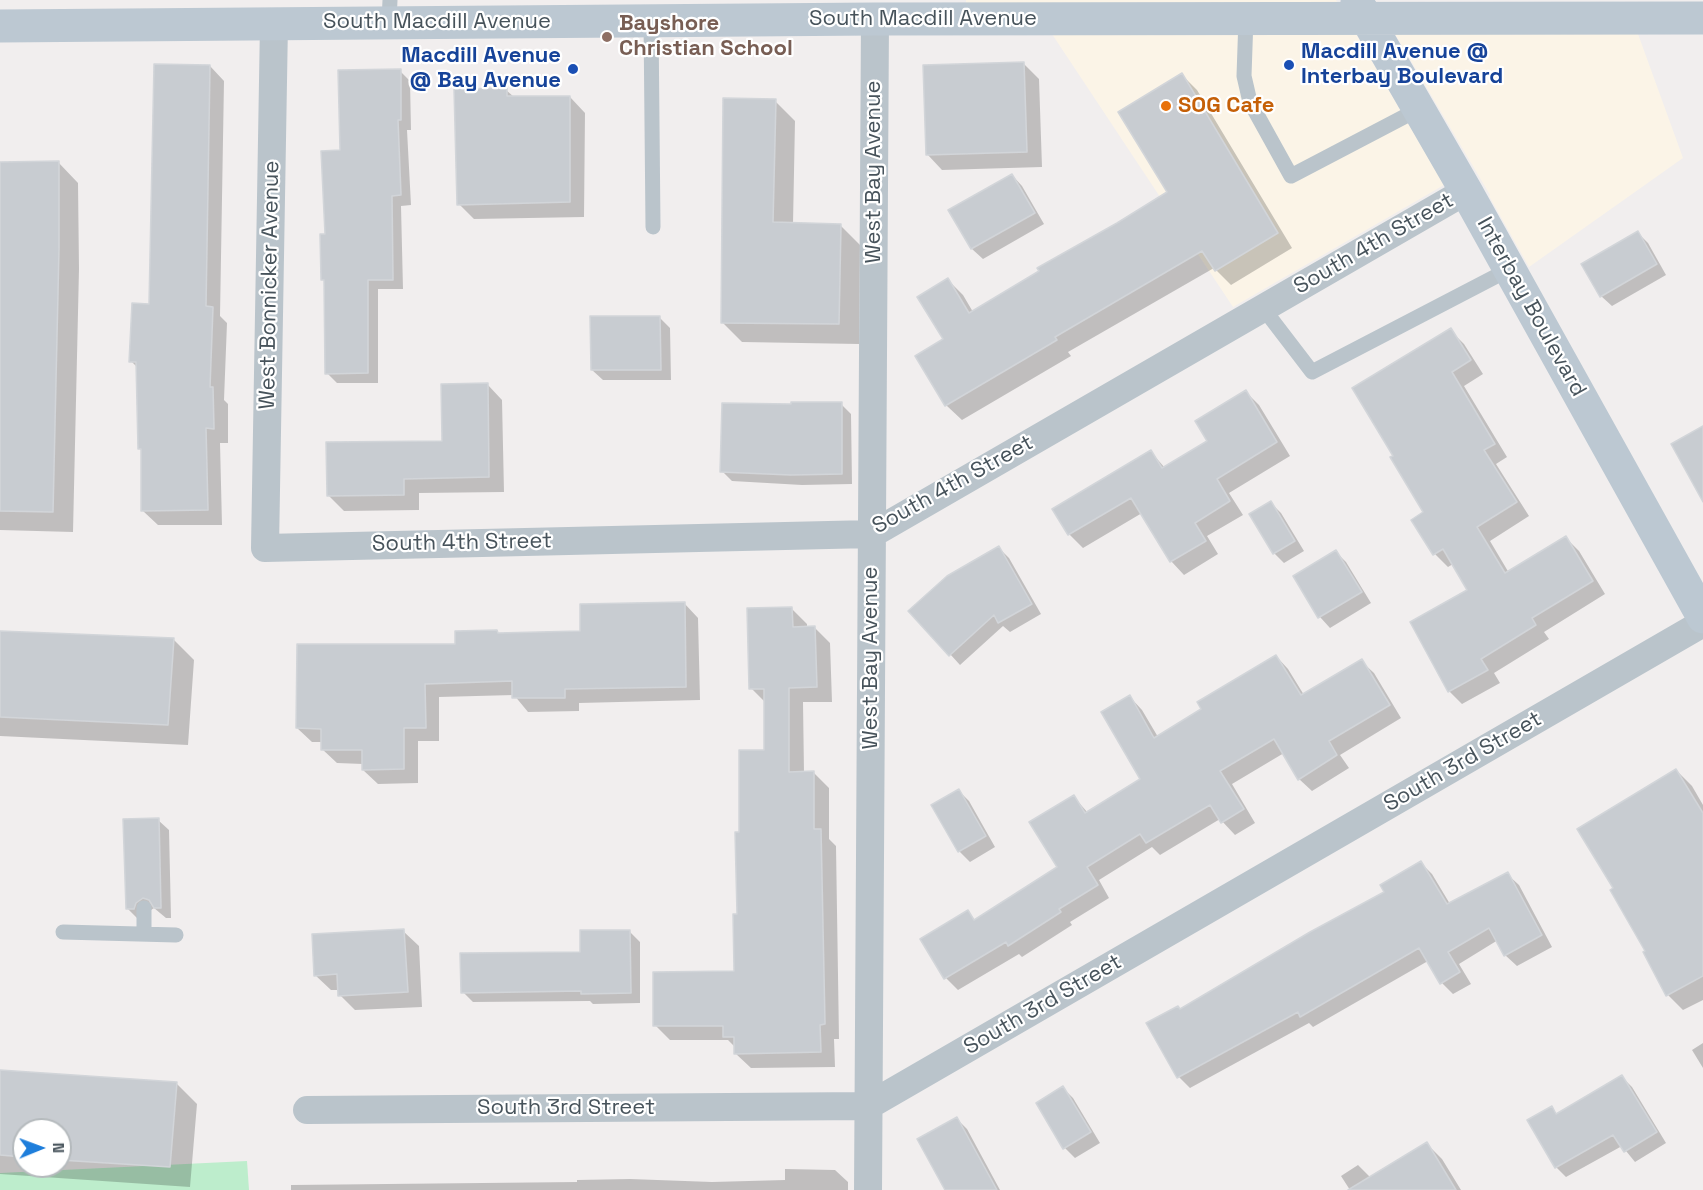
<!DOCTYPE html>
<html>
<head>
<meta charset="utf-8">
<style>
  body { margin:0 }
  #map { position:relative; width:1703px; height:1190px; overflow:hidden; background:#f1eeee; font-family:"Space Grotesk",sans-serif }
  canvas { display:block }
  .north { position:absolute; left:12px; top:1118px; width:60px; height:60px; box-sizing:border-box; background:#fff; border:2px solid #b5babd; border-radius:50%; rotate:89deg; font-size:16px; font-weight:700; line-height:24px; text-align:center; color:#47535b }
  .north::after { content:''; display:block; margin:auto; width:21px; height:27px; background:#1e7edb; clip-path:polygon(50% 0,100% 100%,50% 72%,0 100%) }
</style>
</head>
<body>
<div id="map">
<canvas width="1703" height="1190"></canvas>
<div class="north">N</div>
</div>
<script>
const ctx = document.querySelector('canvas').getContext('2d');
ctx.lineJoin = 'round';
function fillPath(path, color) { ctx.fillStyle = color; ctx.fill(path, 'evenodd'); }
function trace(path, color, width, dash) { ctx.strokeStyle = color; ctx.lineWidth = width; ctx.lineCap = dash ? 'butt' : 'round'; ctx.setLineDash(dash || []); ctx.stroke(path); }
function drawText(font, color, halo, rows, align = 'center') {
  ctx.font = font + ' "Space Grotesk",sans-serif'; ctx.lineWidth = 4.5; ctx.setLineDash([]); ctx.textBaseline = 'middle'; ctx.strokeStyle = halo; ctx.fillStyle = color; for (const [text, x, y, turn = 0] of rows) {
    ctx.save(); ctx.translate(x, y); ctx.rotate((+turn || 0) * Math.PI / 180); ctx.textAlign = isNaN(turn) ? turn : align; if (halo) ctx.strokeText(text, 0, 0); ctx.fillText(text, 0, 0); ctx.restore();
  }
}
fillPath(new Path2D(`
  M966,0h370l2,3h-372z
  M1052,34h304l88,151 -211,122z
  M1395,34h243l45,124 -154,109 -40,-71 1,-1z`), '#fbf4e7');
fillPath(new Path2D(`
  M247,1161l2,29h-249v-17z`), '#bdedcc');
fillPath(new Path2D(`
  M1024,64l15,15 3,88 -100,3 -15,-16z
  M210,66l14,15 -4,235 7,7 -3,77 4,4v39h-8l2,82h-64l-15,-14v-59l-4,-4 -1,-80 -7,-7 20,-55z
  M400,71l10,10 1,49h-4l4,75 -10,1 2,83h-25v94h-41l-10,-10 -2,-91 -2,-3 4,-44 14,-83z
  M1182,75l15,15 95,158 -61,37 -17,-17 -146,84 3,4 -109,64 -15,-14 -30,-50 28,-17 3,-59 15,15 10,17 196,-120z
  M506,90l8,7h56l15,16 -1,104 -110,2 -15,-15z
  M775,101l20,20 -2,103 47,1 20,20 -1,99 -117,-2 -20,-20z
  M58,162l20,21 1,86 -6,263 -73,-2v-366z
  M1012,175l10,11 22,38 -61,35 -11,-10 -21,-39z
  M1638,233l10,10 18,32 -54,31 -11,-10z
  M659,317l11,11 1,52h-68l-11,-10z
  M1450,330l14,14 19,30 -19,12 43,71 -11,7 33,52 -39,25 19,32 57,-35 13,13 26,43 -61,38 5,7 -55,34 6,10 -38,21 -13,-13 20,-101 -16,-26 -5,3 -13,-13 -10,-42 -30,-56z
  M487,384l15,16 2,92 -85,1v17l-75,1 -16,-16 115,-53z
  M1246,392l13,13 31,51 -61,37 14,22 -36,21 11,18 -34,21 -13,-14 -29,-48 -59,35 -14,-14 82,-82 14,16 44,-26z
  M841,404l10,10 1,70 -50,1 -70,-4 -10,-10z
  M1271,503l10,10 23,38 -20,12 -10,-10z
  M999,548l10,10 32,56 -31,18 -7,-6 -43,39 -49,-54z
  M1336,552l10,10 25,41 -41,25 -10,-11 -25,-40z
  M684,603l14,15 2,82 -121,3v8l-51,1 -14,-17 -75,2v44h-21v42l-40,1 -15,-14v-6l-26,-1 -15,-14v-7h-10l-15,-14 160,-83 40,-14 2,3 83,-1z
  M792,609l15,15v4h8l15,15 2,59h-29l1,71h10l15,15v51l7,7 3,193h-5l1,28 -84,1 -16,-15v-6l-7,-7h-58l-15,-15 81,-52 4,-140 25,-82 1,-48 -15,-15z
  M0,632l174,8 20,20 -6,85 -188,-9z
  M1276,656l12,13 16,26 57,-34 13,12 27,45 -61,37 9,13 -37,23 -13,-12 -15,-26 -52,31 23,39 -20,12 -15,-16 -60,36 -8,-8 -53,33 10,18 -39,24 2,3 -50,32 -3,-3 -61,36 -12,-12 22,-66 8,9 83,-53 15,-71 14,16 54,-33 -12,-83 12,13 16,27 45,-27z
  M1676,770l16,16 11,19v195l-20,10 -15,-15 -21,-44z
  M959,791l10,10 26,46 -25,15 -11,-11 -26,-45z
  M158,820l11,10 2,88h-5l-12,-10 -16,11 -11,-11z
  M1421,863l11,11 18,30 57,-30 12,11 33,62 -35,19 -12,-11 -7,-15 -39,24 12,20 -18,10 -11,-11 -14,-22 -115,66 -4,-4 -119,65 -11,-11 1,-66 206,-119z
  M403,931l16,15 3,61 -67,3 -15,-15 -1,-5h-8l-16,-15z
  M630,932l10,10v61l-47,1 -3,-3 -117,1 -10,-10 119,-38z
  M1703,1043v25l-11,-18z
  M0,1071l176,12 21,21 -7,83 -190,-13zM24,1130h36v36h-36z
  M1621,1076l11,11 34,56 -31,19 -13,-16 -56,31 -10,-10 -5,-59 7,7z
  M1063,1088l10,10 27,45 -25,15 -10,-10z
  M957,1119l10,10 33,61h-53z
  M1427,1144l15,15 19,31h-111l-9,-14 17,-11 13,13z
  M785,1169l50,1 13,12v8h-557v-5l286,-3v-2l53,-1 82,3 73,-2z`), '#0003');
const building = new Path2D(`
  M1024,62l3,90 -101,3 -3,-90z
  M154,64l56,1 -4,241 7,1 -3,80h3l1,42 -8,-1 2,82 -67,1v-62h-3l-2,-87h-7l3,-59 17,1z
  M401,69v51h-3l3,75 -9,1 1,84h-25v93l-43,1 -1,-94h-3l-1,-46h5l-4,-83 19,-1 -2,-80z
  M1182,73l96,160 -63,38 -13,-20 -147,86 2,3 -112,66 -30,-50 28,-17 -26,-42 31,-19 21,35 70,-42 -2,-3 80,-45 50,-31 -49,-80z
  M507,88v8h63v106l-113,3 -3,-116z
  M723,98l53,1 -3,123 68,2 -2,100 -118,-1z
  M59,161v87l-6,264 -53,-1v-349z
  M1012,174l23,39 -64,36 -23,-39z
  M1638,231l19,33 -57,33 -19,-33z
  M590,316h70l1,54h-70z
  M1451,328l20,32 -19,12 43,72 -11,6 33,52 -40,25 28,46 61,-37 27,45 -61,37 4,7 -55,34 7,11 -40,22 -38,-70 57,-32 -24,-41 -10,6 -22,-35 12,-8 -33,-55 3,-1 -41,-68z
  M488,383l1,94 -85,2v16l-77,1 -1,-54 116,-1 -1,-57z
  M1246,390l31,52 -60,37 13,22 -35,22 11,18 -36,21 -39,-64 -63,37 -16,-26 99,-59 11,18 45,-27 -12,-20z
  M791,402h51v72l-51,1 -71,-3 2,-69 69,1z
  M1703,426v76l-32,-58z
  M1271,501l24,40 -22,13 -24,-40z
  M999,546l33,58 -34,19 -4,-8 -45,41 -41,-45 39,-35z
  M1336,550l26,42 -44,26 -25,-42z
  M685,602l1,85 -121,2v9h-53v-17l-87,3 1,44h-22v41l-42,1v-20h-41v-21l-25,-1 1,-84h158v-13l42,-1 1,3 82,-2v-27z
  M792,607l1,20 22,-1 2,61 -28,1v84l25,-1v58h7l4,195 -5,1 1,27 -87,2v-17h-11v-11h-70v-54l81,-1 -1,-57h4l-2,-82h4v-82h25v-61h-15l-2,-81z
  M0,631l174,7 -6,87 -168,-8z
  M1276,655l25,40 61,-36 28,46 -61,36 8,14 -39,25 -24,-41 -54,32 24,38 -23,14 -11,-18 -64,38 -6,-9 -53,33 11,18 -39,24 2,3 -53,34 -2,-4 -62,37 -24,-40 48,-29 6,10 83,-53 -28,-45 45,-27 11,18 55,-34 -39,-67 29,-17 24,43 47,-29 -4,-7z
  M1676,769l27,44v163l-37,20 -23,-44 2,-1 -35,-61 3,-2 -36,-59z
  M959,789l27,47 -28,16 -27,-47z
  M159,818l2,90h-7l-5,-8 -6,-2 -7,5 -2,6h-8l-3,-90z
  M1421,861l26,43 61,-32 34,63 -38,21 -15,-28 -41,24 12,20 -20,12 -21,-36 -119,69 -2,-5 -121,66 -31,-55 32,-17 2,3 130,-77 74,-40 -4,-7z
  M404,929l4,63 -70,4 -1,-22 -23,2 -2,-42z
  M580,930h50l1,63 -50,1v-3l-120,2 -1,-40 120,-1z
  M0,1070l177,12 -7,85 -110,-7v-30h-36v27l-24,-2z
  M1622,1075l35,57 -33,20 -11,-17 -58,33 -28,-48 25,-14 4,8z
  M1063,1086l28,46 -28,17 -27,-46z
  M957,1117l40,73h-52l-28,-51z
  M1427,1142l29,48h-108z`);
fillPath(building, '#c8ccd1');
trace(building, '#d2d5d9', 1.5);
trace(new Path2D(`
  M1246,18l-2,58 6,26 41,74 128,-67
  M651,20l2,207
  M389,22l1,-22
  M1263,308l49,64 198,-103
  M63,932l113,3
  M144,934v-26`), '#bac4cb', 15);
trace(new Path2D(`
  M274,23l-9,525 607,-14 594,-343
  M307,1110l561,-4 835,-483
  M868,1190l7,-1171`), '#bac4cb', 28);
trace(new Path2D(`
  M1357,2l109,189 237,426
  M0,26l875,-7 828,-1`), '#bcc8d2', 33);
for (const [x, y, r, color] of [
  [607,37,6,"#8d6e63"],
  [1289,65,6,"#1a4fb4"],
  [573,69,6,"#1a4fb4"],
  [1166,106,6,"#e8710a"]
]) { const dot = new Path2D(); dot.arc(x, y, r, 0, 2 * Math.PI); ctx.fillStyle = color; ctx.fill(dot); trace(dot, '#fff', 2); }
drawText('22px', '#47535b', '#fff', [
  ["South Macdill Avenue",923,19],
  ["South Macdill Avenue",437,22],
  ["West Bay Avenue",874,172,-90],
  ["South 4th Street",1374,244,-30],
  ["West Bonnicker Avenue",270,285,-89],
  ["Interbay Boulevard",1531,307,61],
  ["South 4th Street",953,485,-29],
  ["South 4th Street",462,543,-1],
  ["West Bay Avenue",871,658,-90],
  ["South 3rd Street",1463,762,-30],
  ["South 3rd Street",1043,1005,-30],
  ["South 3rd Street",566,1108]
]);
drawText('bold 22px', '#785e54', '#fff', [
  ["Bayshore",619,24],
  ["Christian School",619,49]
], 'left');
drawText('bold 22px', '#164399', '#fff', [
  ["Macdill Avenue @",1301,52],
  ["Interbay Boulevard",1301,77],
  ["Macdill Avenue",561,56,"right"],
  ["@ Bay Avenue",561,81,"right"]
], 'left');
drawText('bold 22px', '#c56008', '#fff', [
  ["SOG Cafe",1178,106]
], 'left');
</script>
</body>
</html>
